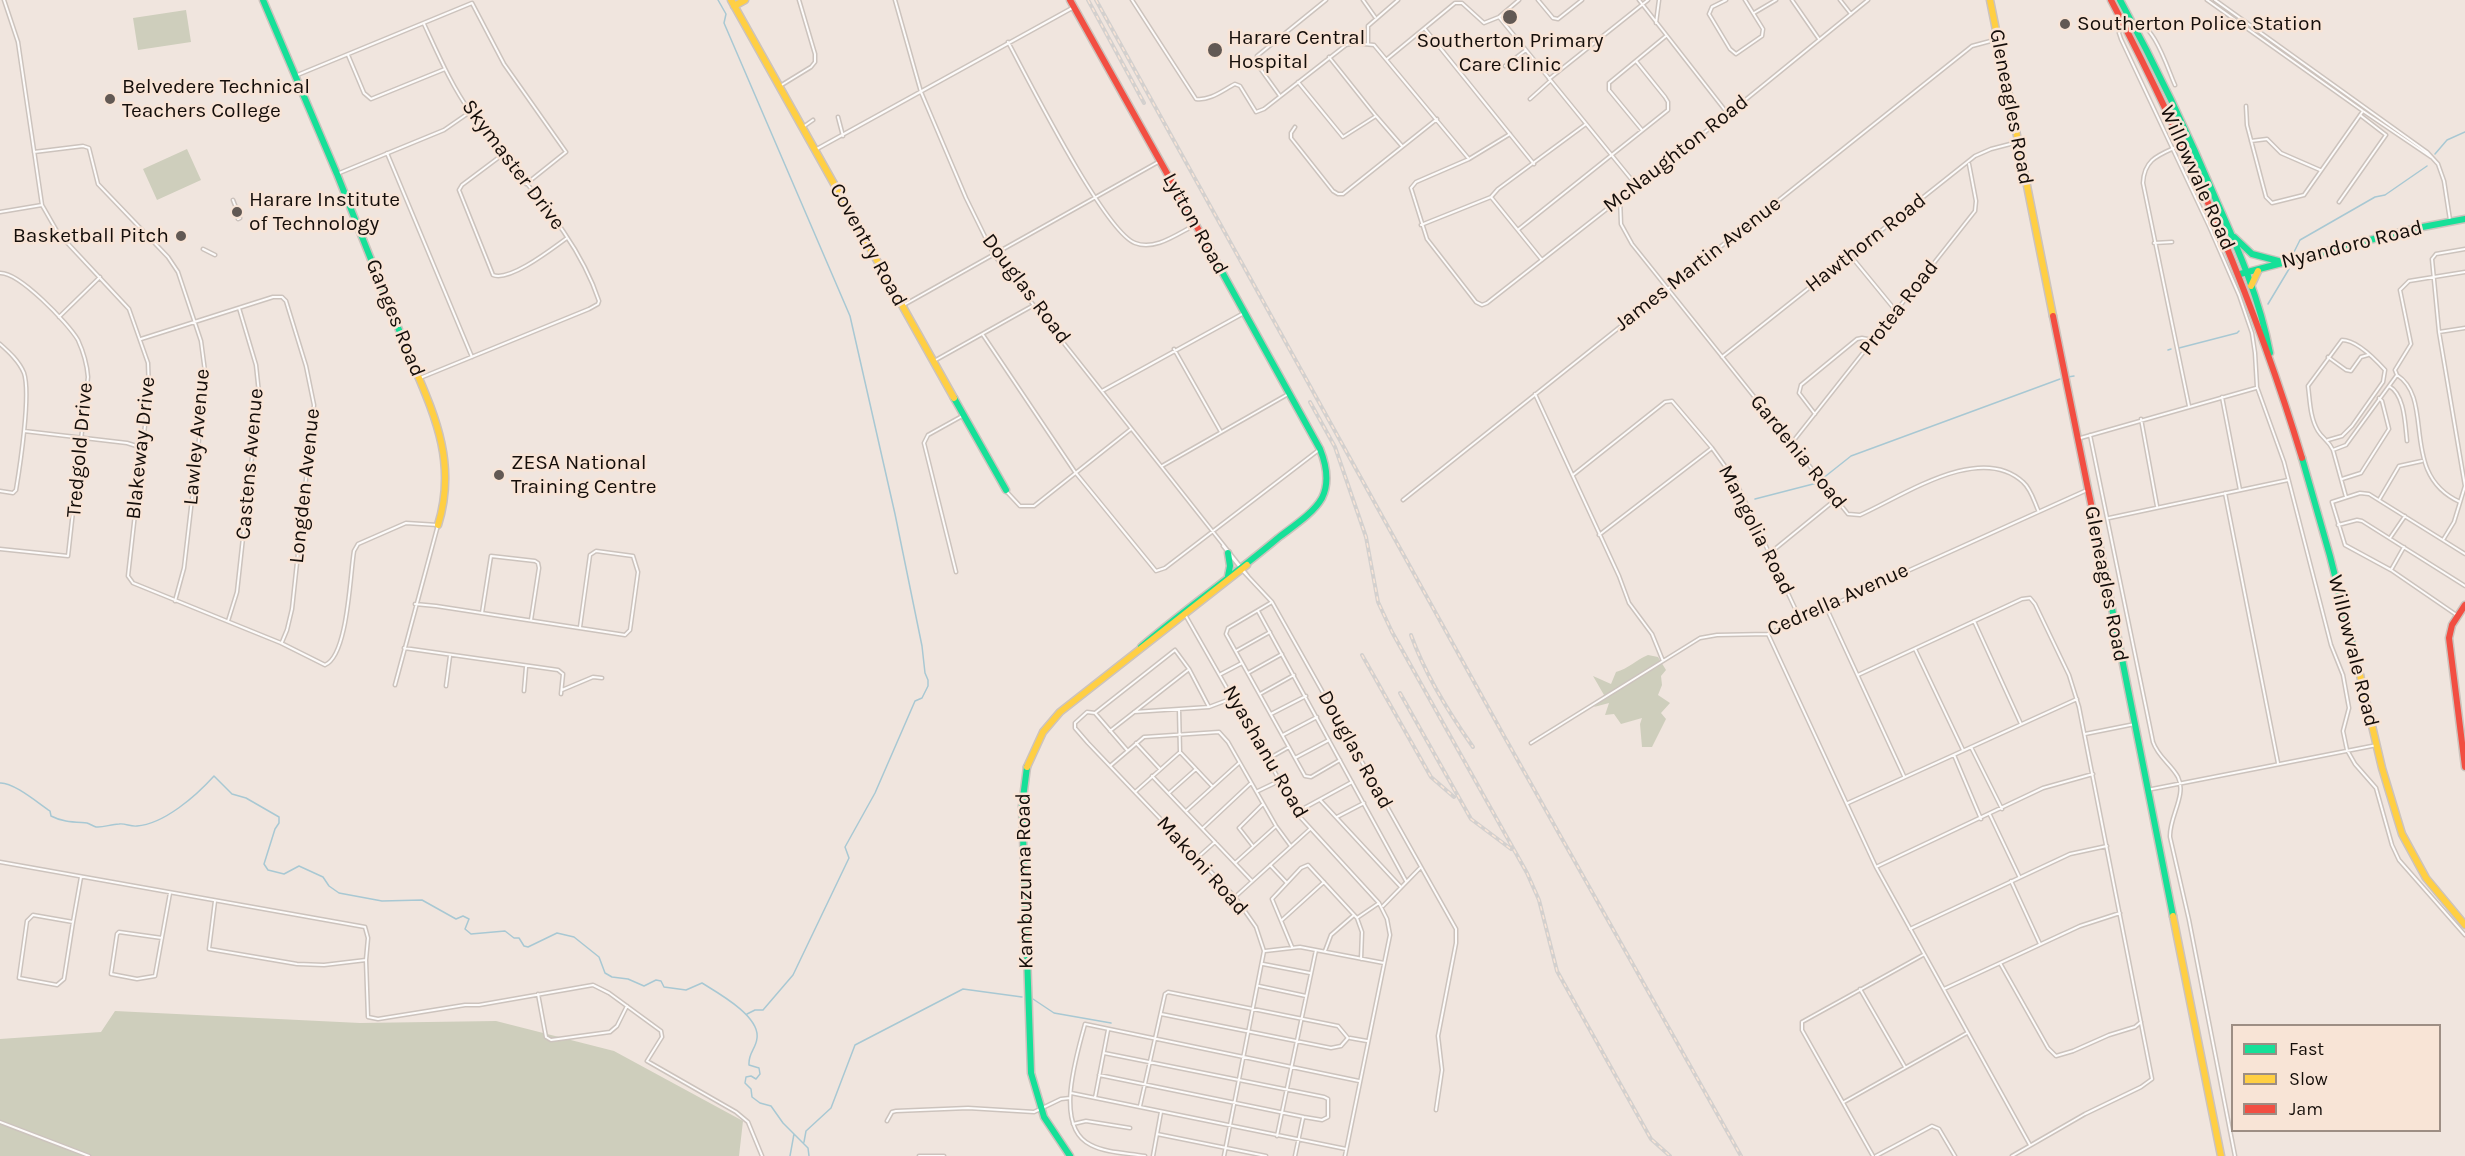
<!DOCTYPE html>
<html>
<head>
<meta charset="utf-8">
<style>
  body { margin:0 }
  #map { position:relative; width:2465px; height:1156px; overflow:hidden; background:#f0e5de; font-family:Karla,sans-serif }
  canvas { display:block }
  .legend { position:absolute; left:2231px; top:1024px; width:210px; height:108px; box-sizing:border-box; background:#f8e4d6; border:2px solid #9d8e84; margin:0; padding:8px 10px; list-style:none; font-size:18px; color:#150e0a }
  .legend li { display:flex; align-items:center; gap:12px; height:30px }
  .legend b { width:30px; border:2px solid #9d8e84 }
</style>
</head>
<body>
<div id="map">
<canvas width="2465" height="1156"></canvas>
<ul class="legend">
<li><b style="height:8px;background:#16e098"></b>Fast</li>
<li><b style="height:8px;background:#ffcf43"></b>Slow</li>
<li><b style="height:8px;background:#f24e42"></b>Jam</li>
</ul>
</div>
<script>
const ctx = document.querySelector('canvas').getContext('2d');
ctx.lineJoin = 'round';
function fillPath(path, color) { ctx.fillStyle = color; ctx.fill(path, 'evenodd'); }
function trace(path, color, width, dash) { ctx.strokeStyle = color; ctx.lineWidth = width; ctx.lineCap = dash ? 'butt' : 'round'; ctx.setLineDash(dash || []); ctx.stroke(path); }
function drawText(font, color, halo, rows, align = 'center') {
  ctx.font = font + ' Karla,sans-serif'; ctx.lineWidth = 5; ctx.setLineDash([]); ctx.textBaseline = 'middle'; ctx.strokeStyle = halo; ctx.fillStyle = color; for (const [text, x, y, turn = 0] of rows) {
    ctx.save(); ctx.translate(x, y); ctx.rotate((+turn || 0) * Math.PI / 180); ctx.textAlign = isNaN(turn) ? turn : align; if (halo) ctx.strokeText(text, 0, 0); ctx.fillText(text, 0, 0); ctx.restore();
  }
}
fillPath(new Path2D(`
  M186,10l5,32 -53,8 -5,-32z
  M187,149l14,31 -44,20 -14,-31z
  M1648,655l10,2 8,13 -5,6 1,9 -4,10 12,8 -9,10 5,6 -14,28h-10l-2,-23 2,-6 -21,6 -7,-10 -9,1 4,-12 -15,4 10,-12 -11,-19 18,8 5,-12c12,-3 20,-12 32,-17z
  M115,1011l245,12 136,-2 118,30 129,70 -4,35h-739v-117l101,-7z`), '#cecebc');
trace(new Path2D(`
  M718,0l8,14 -2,9 126,293 45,198 27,132 3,27 3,7v6l-6,12 -7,3 -40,92 -30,54 4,11 -56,117 -30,35h-8l-8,4
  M2435,154l12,-14 18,-8
  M2294,252l6,-12 75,-43 10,-2 42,-29
  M2268,304l21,-35
  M2179,348l58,-15 2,-2
  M2168,350l3,-1
  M2068,377l6,-1
  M1822,479l29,-23 209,-77
  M1755,499l62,-16
  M0,783c13,-1 38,20 50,28l1,5c11,6 24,6 36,7 3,1 6,3 9,4 7,1 15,-3 23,-3 6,-1 12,3 18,2 27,-2 59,-30 77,-50l18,18 14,4 33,19v6l-4,6 -11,35 4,6 16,4 15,-8 24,11 6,9 10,7 43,8 40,-1 34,19 7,-3 6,3 -4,10 6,5 34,-3 9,7h5l5,8 4,1 29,-14 17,4 25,20 6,16 7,4 16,2 16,7 12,-6 5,1 3,6 22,3 16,-7c16,10 58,33 55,55 -1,11 -9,15 -8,27l10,3 1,6 -4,5 -5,-3 -5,1 -1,6 6,6 1,8 8,6 11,3 12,17 25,25 1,8
  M1030,997l24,16 57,10
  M804,1142l2,-11 25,-23 24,-63 108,-56 59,8
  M790,1156l4,-22`), '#a8c8d3', 1.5);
const street = new Path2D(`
  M4,0l14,42 24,163 16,28 71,76 19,54 1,27 -21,186 5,7 148,60 44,22c23,-9 25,-91 29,-114l4,-7 48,-21 32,2 -43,160
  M895,0l26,92 45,106 28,57 254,321
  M1132,0l64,99c14,2 27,-9 39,-15l5,2 16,26 8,-3 82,-64 8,-2 20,2 95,114
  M1363,0l12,17
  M1538,0l15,18 5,1 24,-19
  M1639,0l89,114
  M1726,0l-14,7 -3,7 21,35 6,5 26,-18 1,-7 -18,-29
  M1792,0l27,39
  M1840,0l11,14
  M2207,0l156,111 68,46
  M2215,0l212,152 11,12 6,17 6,39
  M1754,13l22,-13
  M1499,17l137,168
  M1656,23l3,-23
  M1425,29l109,135
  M1008,42c20,37 96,189 127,201 20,8 42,-9 60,-18
  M1368,44v-18l30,-26
  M348,55l16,38 7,6 74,-30
  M1387,59l68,-56h7l22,20 15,-6 20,-17
  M1505,66l21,-16
  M295,76l177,-73 32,61 62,88 -40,32
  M1549,79l99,-79
  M1298,82l45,55 33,-21 -47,-59
  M2175,85c-7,-15 -22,-65 -42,-63 -4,1 -9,4 -13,7l-1,4 2,6 88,187 30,69 13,38 3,20 2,34 27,75 47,183 12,30 6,33 -6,23 4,19 8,14 21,24 16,57 7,15 66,75
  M780,86l31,-19 4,-5v-8l-16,-54
  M1280,96l-23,-32v-8l69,-56
  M1530,99l20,-18
  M2246,106l1,19 19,72 6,6 32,-8 59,-84
  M1376,116l26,30
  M838,117l5,19
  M803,127l10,-7
  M1295,127l-4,6v5l42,53 5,3h5l94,-75
  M1642,130l-33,-40v-7l57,-47
  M1510,134l-41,25 -53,23 -5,6 16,51 49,63 6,3 5,-2 241,-189 140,-114
  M2251,141l16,-2 14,14 39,17
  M2174,148c-18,8 -30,13 -31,35l46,223
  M815,150l259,-143
  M34,152l49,-6 6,2 9,36 70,73 10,15 23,69 5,38 -22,189 -9,33
  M387,153l85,204
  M502,155l-40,30 -3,5 34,85c17,7 60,-27 74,-37
  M337,174l107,-44 26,-18
  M1491,197l51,63
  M1620,198l1,26 11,20 216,270 12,1c43,-19 120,-73 163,-33 8,7 11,19 15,28
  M233,200l7,18 -2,1
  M2339,202l47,-67 -26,-20
  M0,212l42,-7
  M1421,225l70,-28 7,-8 88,-65
  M1519,229l149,-119v-8l-3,-5 -29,-36
  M2154,243l18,-1
  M203,249l12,6
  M1850,255l46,56
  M0,273c19,-1 68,50 78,67 5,11 9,24 10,37l-20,179 -68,-7
  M902,306l258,-145
  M59,317l41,-40
  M2439,332l26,-4
  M983,335l92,137 81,99 9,-3 155,-119
  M141,339l132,-42h9l4,4 20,65 8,39 -22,204 -5,21 -5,12
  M0,344c9,8 19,17 24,29 7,21 -4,93 -8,117l-3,3 -13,-2
  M1174,349l47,83
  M1722,357l253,-201 16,-7 27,-7
  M2328,357l18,13 5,1 10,-14 7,-2
  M934,361l100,-56
  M2397,375c39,25 1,99 63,127
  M420,378l169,-69 9,-5 1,-3c-24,-73 -85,-127 -128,-188 -20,-28 -33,-59 -47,-89
  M2389,386c16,9 16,38 18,55
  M1102,391l142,-78
  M1535,394l84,182 10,27 23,31 11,27
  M2222,397l18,93
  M1815,414l-16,-21 2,-8 56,-46 5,-1 11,2
  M2141,419l16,87
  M24,431l103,12 16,5
  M2090,435l63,307c5,15 18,22 25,35 9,18 -9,40 -8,60l19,83 46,236
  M2077,439l179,-51
  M2328,440l14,-4 10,-10 31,-44 2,-12c-10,-11 -28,-30 -43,-30l-34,46c2,15 2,32 10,45 5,8 10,9 15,19
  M1791,444l184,-233 1,-10 -7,-37
  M1162,466l128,-73
  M1573,475l92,-73 7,-1 40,47 23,32 65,139
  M2342,479l19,-6 28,-44 -7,-28 -3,-3
  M1006,491l14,15h14l97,-77
  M2225,493l53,270
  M2346,497l-13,-47 13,-5 51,-70 -2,-5 16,-26 -11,-54 9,-9 56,-9
  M1403,500l569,-454 26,-7
  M2379,500l20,-34 23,-5
  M2109,518l179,-38
  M2338,525l19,-5 5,1 103,65
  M1599,535l113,-87
  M2390,538l15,-22
  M2443,540l11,-18 11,-36 -26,-154 -7,-73 4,-5 29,-5
  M1223,546l19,24 30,32 184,327v14l-18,93 4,34 -6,40
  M1770,553l65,-53
  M2391,570l13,-23
  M956,572l-32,-129 4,-8 36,-20
  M1272,602l-44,26 -2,6 79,142 6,1 29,-17
  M415,604l21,2 189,29 5,-5 8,-58 -5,-16 -37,-5 -6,4 -10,72
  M1826,607l78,169
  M1183,611l118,207 78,85 8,16 3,16 -45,221
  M1258,611l148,270
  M482,613l9,-57 44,5 3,2 1,5 -8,52
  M2458,616l-67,-46 -46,-25 -13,-43 28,-9 9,1 96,60
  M228,621l9,-29 22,-199 -3,-28 -17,-57
  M1974,621l47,103
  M1768,634l108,233 154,278
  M404,648l154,22 5,4 -2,20
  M1915,649l48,101
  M1236,651l34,-19
  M1248,673l34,-19
  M1221,674l21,-11
  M1858,675l164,-76 8,-1 5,6 34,71 10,32 73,372 -11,8 -56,27 -73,42
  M446,686l4,-30
  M562,690l31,-13 9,1
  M524,691l2,-24
  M1260,694l34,-19
  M1134,712l75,-5 24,-9
  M1095,713l80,-63 14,19 20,38
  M1271,714l35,-18
  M1110,731l78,-61
  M2085,734l50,-10
  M1283,735l34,-18
  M1136,743l24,26
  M1531,743l169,-105 17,-3 51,-1 319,-144
  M1971,747l31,62
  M1127,750l-32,-37 -8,-1 -12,11v5l13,15 147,154 21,30 8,24 -40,205
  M1180,752l32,34
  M1954,755l27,64
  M1295,758l34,-18
  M1268,759l21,-12
  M1110,766l34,-29 75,-5 9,10 48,84 14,19
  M1152,776l100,105
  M2147,790l230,-45
  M1258,791l21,-10
  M1135,792l45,-40 -1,-43
  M1169,793l27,-24
  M1320,800l80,86
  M1848,803l229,-104
  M1186,811l53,-48
  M1297,812l55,-30
  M1990,815l29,61
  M1337,817l27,-14
  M1203,828l48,-45
  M1253,846l-14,-18 24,-24
  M1197,858l18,-16
  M0,862l365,65 3,11 -2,22 2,57 10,2 87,-14h14l114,-20 16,8 52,38 1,6 -15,24 89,51 12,10 14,34
  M1235,863l40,-36
  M1270,865l16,17
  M1876,867l167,-79 50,-14
  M2011,881l29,63
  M1235,897l75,-68
  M215,901l-6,48 88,15 27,1 42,-5
  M1383,906l37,-38
  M1357,918l22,-15
  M1282,920l42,-38
  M73,922l-9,57 -7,6 -38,-7 8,-57 6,-6 40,7 8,-45
  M1910,929l160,-75 37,-8
  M162,938l-43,-6 -2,2 -6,40 26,5 18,-3 15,-83
  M1292,947l-20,-48 29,-31 7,-3 49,53 5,14 -1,27
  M1265,951l35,-4 84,16
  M1325,951l6,-16 23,-20
  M2000,963l48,85 8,8 17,-5 36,-16 26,-8 6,-5
  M1263,964l47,9
  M1259,986l47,10
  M1860,989l45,78
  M1944,989l136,-63 40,-13
  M538,994l8,43 5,3 59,-8 7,-6 10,-20
  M1161,1014l170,34 10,-2 7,-8
  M1350,1038l17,3
  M1099,1075l205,42 18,3 6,-3v-18l-4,-2 -220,-44
  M1071,1093l275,56
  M1095,1098l13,-68
  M1844,1102l123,-69
  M1140,1106l25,-112 3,-2 170,34 10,12
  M887,1121l5,-9 4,-1 72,-3 66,4 27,-13 9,-1
  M0,1122l89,34
  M1073,1124l13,-3 44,7
  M1157,1134l109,22
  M1277,1136l39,-186
  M919,1156h25
  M1145,1156c-17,-3 -39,-3 -54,-11 -38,-18 -14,-90 -6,-121l274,57
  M1153,1156l8,-44
  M1295,1156l8,-38
  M1873,1156l-71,-126v-8l121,-67
  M1876,1156l56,-30 7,3 16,27`);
const fast = new Path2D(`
  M263,0l74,174 68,171
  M2120,0c36,66 68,133 97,202 22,49 43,98 53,151
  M2234,237l18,17 30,8
  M2240,274l172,-45 53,-10
  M954,398l52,92
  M2302,458l28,98 30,119
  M1228,553l2,13 -2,10
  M2103,563l70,353
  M1141,647c44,-38 92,-71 137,-109 14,-11 35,-24 44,-40 8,-16 4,-34 -2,-49l-109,-197
  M1027,767l-5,39 9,267 13,44 26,39`);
const slow = new Path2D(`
  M731,0l223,398
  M1990,0l63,316
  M734,6l11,-6
  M2251,286l7,-15
  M405,345c25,61 54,112 33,180
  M2360,675l22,93 20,66 24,44 39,47
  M1027,767l16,-35 17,-20 187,-147
  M2173,916l48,240`);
const jam = new Path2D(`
  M1070,0l141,252
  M2111,0c77,147 143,299 191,458
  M2053,316l50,247
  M2465,605l-13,20 -3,13 16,129`);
trace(street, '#ccc3bd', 5);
trace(fast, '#ccc3bd', 9);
trace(slow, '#ccc3bd', 9);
trace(jam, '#ccc3bd', 9);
trace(street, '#fdfbfa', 2);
trace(fast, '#16e098', 6);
trace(slow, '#ffcf43', 6);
trace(jam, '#f24e42', 6);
const rail = new Path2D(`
  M1088,0l56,103
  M1096,0l408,736 237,420
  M1310,402l25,45 31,90 12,65 14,30 135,241 12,27 18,71 94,168 19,17
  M1411,635c14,39 38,78 62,112
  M1362,655l69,122 23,20
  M1400,693l71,126 40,30`);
trace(rail, '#d3d0ce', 4);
trace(rail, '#f8e4d6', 1.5, [4.5]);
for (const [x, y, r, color] of [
  [1510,17,8,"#625954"],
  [2065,24,6,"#625954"],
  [1215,50,8,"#625954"],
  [110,99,6,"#625954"],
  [237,212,6,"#625954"],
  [181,236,6,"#625954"],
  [499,475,6,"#625954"]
]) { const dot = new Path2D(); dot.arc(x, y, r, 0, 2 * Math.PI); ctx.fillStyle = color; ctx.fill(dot); trace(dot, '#f8e4d6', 2); }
drawText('21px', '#150e0a', '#f8e4d6', [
  ["Southerton Police Station",2077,24],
  ["Harare Central",1228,38],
  ["Hospital",1228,62],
  ["Southerton Primary",1510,41,"center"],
  ["Care Clinic",1510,65,"center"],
  ["Belvedere Technical",122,87],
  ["Teachers College",122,111],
  ["Harare Institute",249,200],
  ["of Technology",249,224],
  ["Basketball Pitch",169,236,"right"],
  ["ZESA National",511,463],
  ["Training Centre",511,487]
], 'left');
drawText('21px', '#150e0a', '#f8e4d6', [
  ["Gleneagles Road",2011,107,79],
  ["McNaughton Road",1676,154,-38],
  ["Skymaster Drive",513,165,53],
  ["Willowvale Road",2197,178,66],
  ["Lytton Road",1195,224,61],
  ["Hawthorn Road",1866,243,-38],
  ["Coventry Road",868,245,61],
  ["Nyandoro Road",2352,245,-14],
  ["James Martin Avenue",1698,264,-38],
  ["Douglas Road",1026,289,53],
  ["Protea Road",1899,308,-52],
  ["Ganges Road",395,318,68],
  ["Lawley Avenue",197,437,-85],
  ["Blakeway Drive",141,448,-84],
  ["Tredgold Drive",80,450,-85],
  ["Gardenia Road",1798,452,51],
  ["Castens Avenue",250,464,-85],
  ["Longden Avenue",305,486,-84],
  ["Mangolia Road",1756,530,63],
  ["Gleneagles Road",2106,584,79],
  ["Cedrella Avenue",1838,600,-24],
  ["Willowvale Road",2353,651,76],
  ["Douglas Road",1355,750,61],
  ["Nyashanu Road",1265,752,60],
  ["Makoni Road",1202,866,48],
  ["Kambuzuma Road",1025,881,-91]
]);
</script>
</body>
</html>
